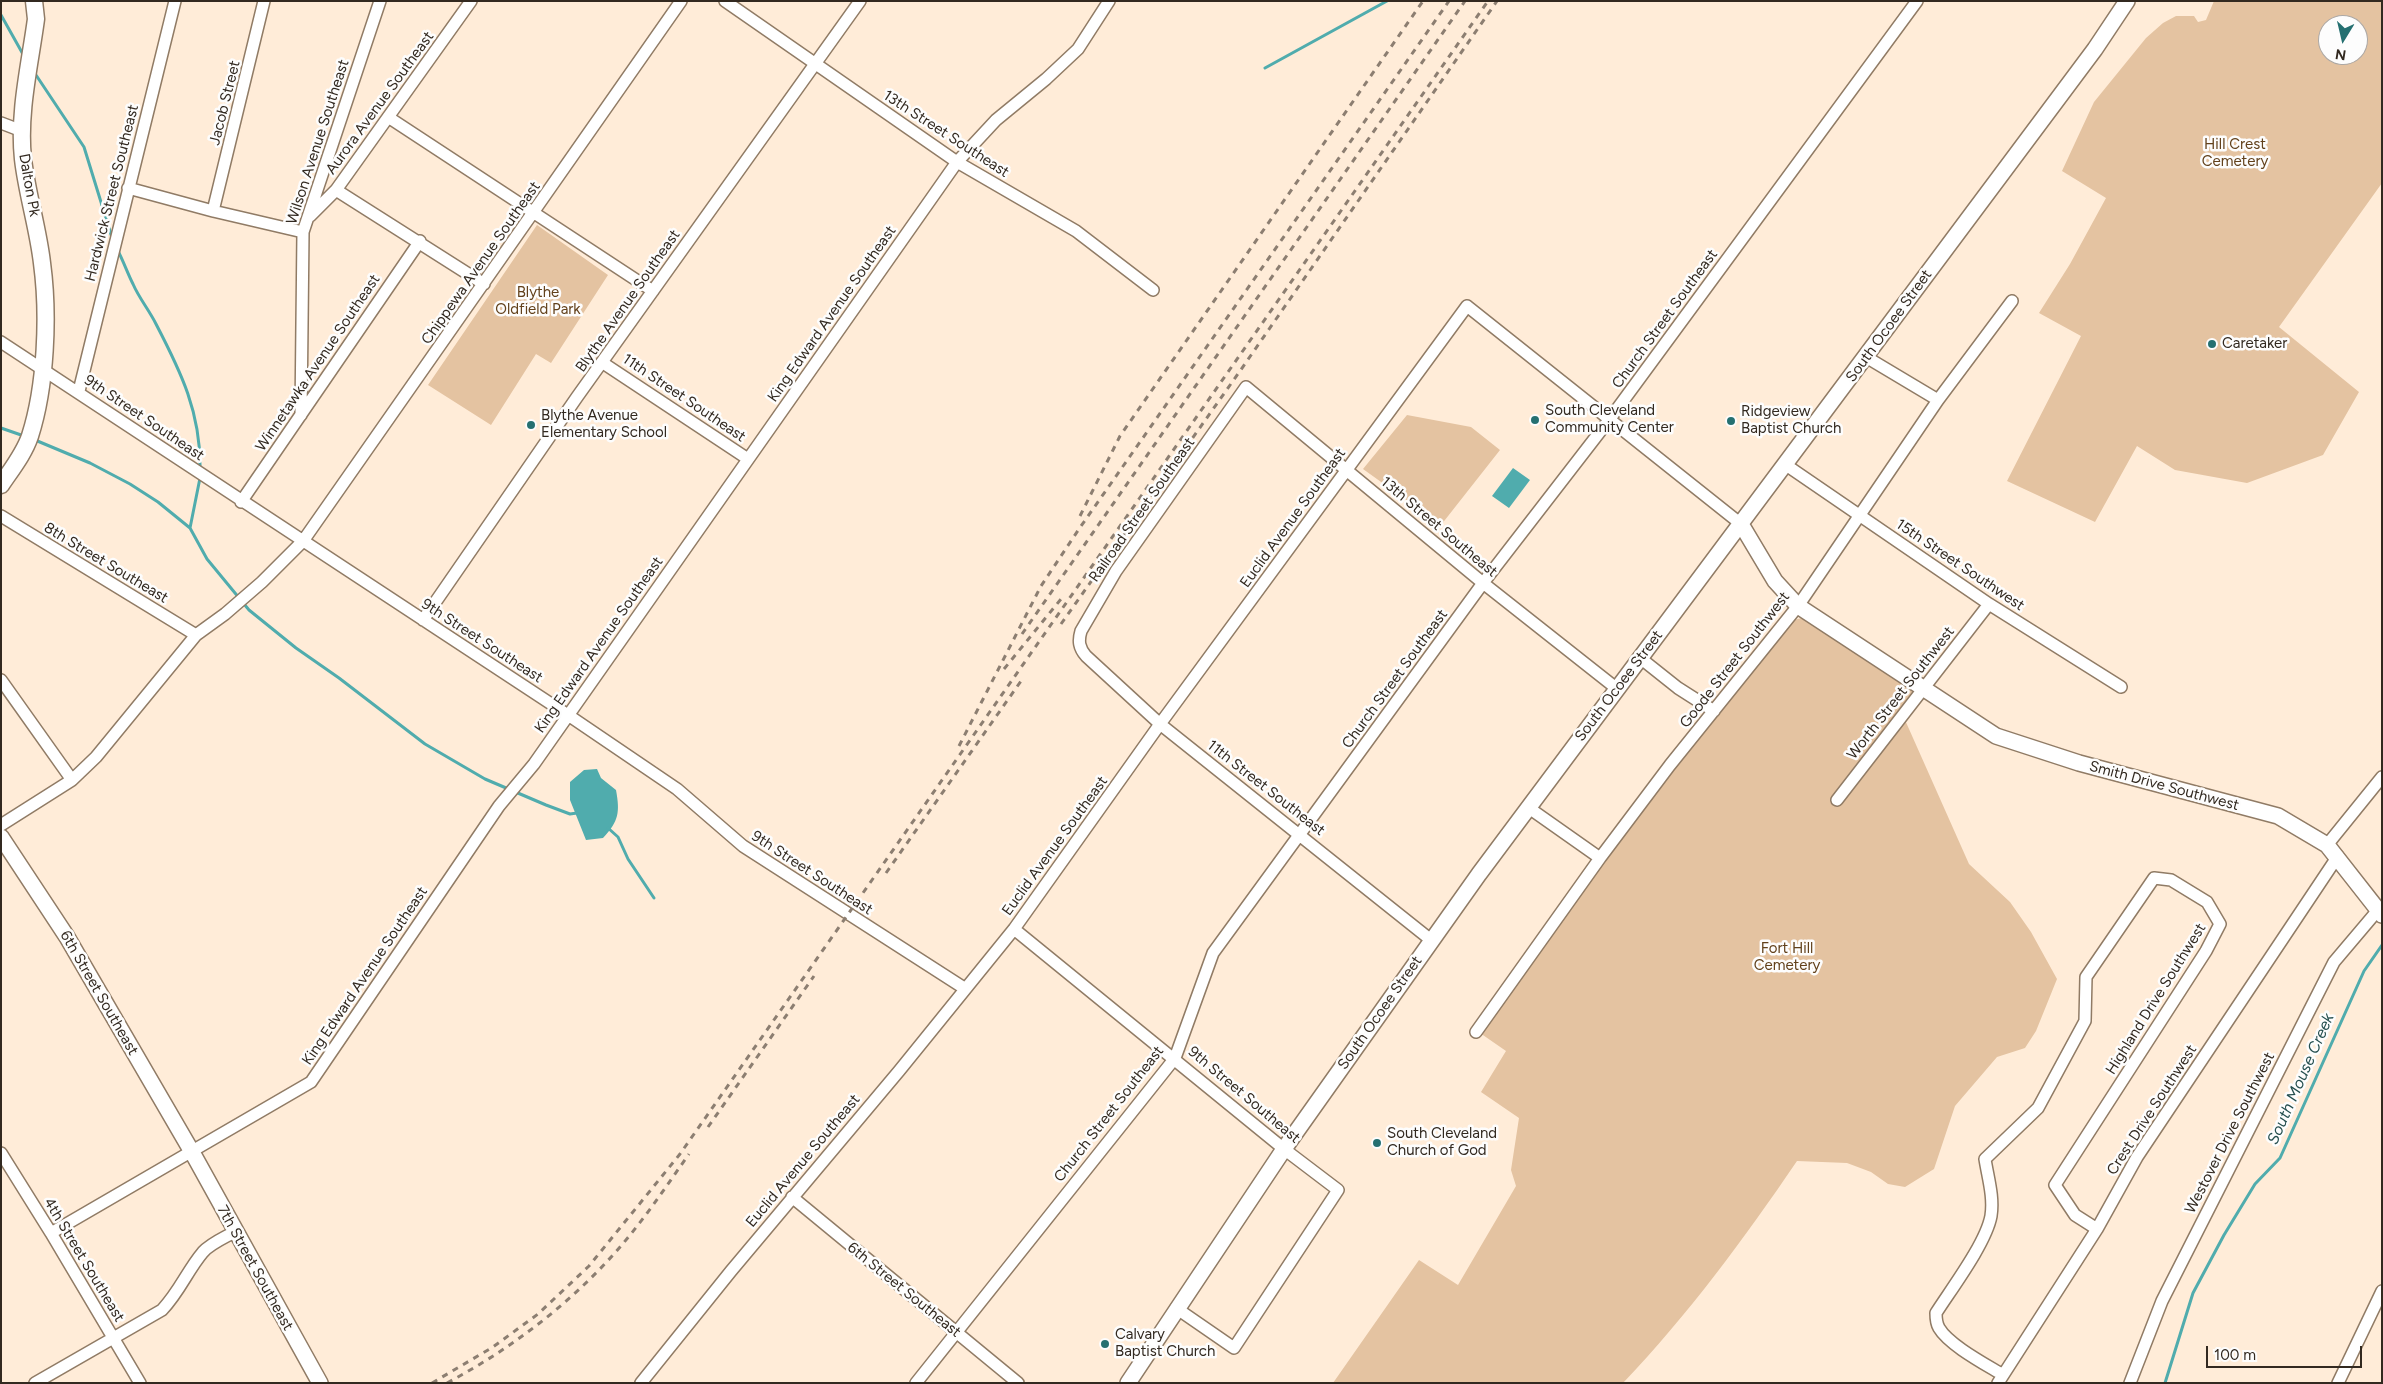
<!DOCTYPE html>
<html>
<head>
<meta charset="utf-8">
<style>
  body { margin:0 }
  #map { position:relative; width:2383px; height:1384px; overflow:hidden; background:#ffecd8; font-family:Figtree,sans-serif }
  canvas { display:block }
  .frame { position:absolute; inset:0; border:2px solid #322920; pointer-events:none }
  .north { position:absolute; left:2318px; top:15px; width:50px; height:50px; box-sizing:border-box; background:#fdfdfd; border:1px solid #aca8a5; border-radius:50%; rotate:189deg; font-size:14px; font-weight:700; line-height:20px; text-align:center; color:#322920 }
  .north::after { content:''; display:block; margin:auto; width:18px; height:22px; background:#257071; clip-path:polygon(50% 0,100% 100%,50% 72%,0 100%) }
  .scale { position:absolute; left:2206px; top:1346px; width:156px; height:22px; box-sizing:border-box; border:2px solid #322920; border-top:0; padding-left:6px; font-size:15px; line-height:18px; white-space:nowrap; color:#322920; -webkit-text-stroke:4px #fdfdfd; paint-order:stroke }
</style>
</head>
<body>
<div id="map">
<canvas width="2383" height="1384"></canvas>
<div class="frame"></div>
<div class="north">N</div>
<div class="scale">100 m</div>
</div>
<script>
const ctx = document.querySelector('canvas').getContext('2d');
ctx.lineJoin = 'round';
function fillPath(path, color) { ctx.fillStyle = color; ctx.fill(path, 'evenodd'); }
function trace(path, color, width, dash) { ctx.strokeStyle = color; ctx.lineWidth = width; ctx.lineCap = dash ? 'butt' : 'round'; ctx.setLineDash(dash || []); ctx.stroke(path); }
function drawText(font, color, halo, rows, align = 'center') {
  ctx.font = font + ' Figtree,sans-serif'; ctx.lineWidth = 5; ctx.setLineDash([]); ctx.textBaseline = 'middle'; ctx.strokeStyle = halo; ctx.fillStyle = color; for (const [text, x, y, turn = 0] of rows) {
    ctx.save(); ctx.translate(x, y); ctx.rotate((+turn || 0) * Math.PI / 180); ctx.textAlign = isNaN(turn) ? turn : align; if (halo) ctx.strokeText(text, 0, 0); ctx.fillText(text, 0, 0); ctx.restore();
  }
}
fillPath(new Path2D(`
  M2214,1h168v182l-103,144 80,65 -36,63 -76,28 -72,-13 -38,-24 -42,76 -88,-41 74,-145 -42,-23 31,-49 36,-66 -44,-27 32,-69 52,-64 17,-15 13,-7h18l4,6 8,-2zM2328,25h30v30h-30z
  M537,225l71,50 -57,88 -15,-9 -45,71 -63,-40z
  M1407,415l64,12 29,23 -59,75 -78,-56z
  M1805,617l117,79 -17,24 64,144 41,38 21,30 26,47 -21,52 -11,17 -28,9 -42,49 -21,63 -29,18 -17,-3 -17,-12 -24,-9 -50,-2c-53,78 -109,154 -174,222h-290l86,-123 39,25 58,-99 -5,-16 8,-52 -38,-26 25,-41 -26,-18 193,-266 121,-147z`), '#e4c3a1');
fillPath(new Path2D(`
  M1513,468l17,12 -21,28 -17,-12z
  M597,769l4,9 15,12c4,22 3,31 -13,48l-17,2 -16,-40v-18l14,-12z`), '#50acad');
trace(new Path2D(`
  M1,15l23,41
  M1265,68l122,-67
  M34,72l50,75 29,94
  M117,249c6,11 10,23 16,35 6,14 16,26 23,40 25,48 45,89 44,145
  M1,428l23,8
  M35,440l55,23 40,21 28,18 32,26 17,31 42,51 47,38 43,30 86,66 60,35 61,26 24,9 7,-1
  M190,528l10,-50
  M608,828l10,9 10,22 26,39
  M2165,1383l28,-90 31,-58 31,-51 25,-26 84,-187 18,-26`), '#50acad', 3);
const minor = new Path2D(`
  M725,1l232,161 119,69 77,59
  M388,117l265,174
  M1,123l21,8
  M128,188l85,23 90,21
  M336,190l148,94
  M213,211l51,-210
  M310,216l26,-26 135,-189
  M1,342l567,373 109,74 66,57 221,142
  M1866,357l72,43
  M603,363l145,96
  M79,391l96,-390
  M301,415l2,-183 77,-231
  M1786,465l203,139 132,83
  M241,502l179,-261
  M1,516l195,119
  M423,620l154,-223 283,-396
  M1639,657l39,31 36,23
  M1,680l71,100
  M1837,800l152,-196
  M1529,808l71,50
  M1,825l71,-45 24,-23 100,-122 29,-21 37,-32 41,-41 378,-540
  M2327,845l55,-68
  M1014,929l270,220 54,41 -104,158 -58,-40
  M1431,940l-271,-216 -74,-68c-7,-8 -8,-15 -5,-25l35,-60 130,-184 237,196 133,105
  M1476,1032l124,-174 70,-93 128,-159 140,-206 74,-99
  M1,1153l50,80 89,150
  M792,1197l226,186
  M51,1233l260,-151 188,-276 35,-42 423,-602 39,-42 50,-41 32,-30 31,-48
  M2003,1375c-18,-11 -54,-30 -64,-47 -3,-5 -3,-10 -3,-15 16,-25 50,-70 55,-97 3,-19 -3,-38 -6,-57l53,-51 47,-87 1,-44 68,-99 17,2 36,22 13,22 -14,27 -151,234 20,30 22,14
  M35,1383l127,-73c18,-19 25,-39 41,-58 8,-9 23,-15 33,-21
  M641,1383l90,-112 168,-200 115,-142 146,-205 307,-418 274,218
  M916,1383l259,-325 38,-105 270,-370 126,-163 308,-419
  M1998,1383l99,-154 40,-72 201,-301
  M2130,1383l32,-82 172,-339 44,-52
  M2338,1383l44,-92`);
const tertiary = new Path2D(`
  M1741,524l34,57 23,25 198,130 83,27 199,53 49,29 55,70
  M1,837l66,100 125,215 128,231
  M1128,1383l156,-234 195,-275 616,-825 32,-48`);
const secondary = new Path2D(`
  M1,485c10,-15 23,-31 29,-49 16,-50 19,-121 12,-173 -4,-35 -15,-69 -19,-104 -5,-46 7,-95 13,-140l-2,-18`);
trace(minor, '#907b65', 14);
trace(tertiary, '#907b65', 18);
trace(secondary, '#907b65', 19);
trace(minor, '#fff', 11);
trace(tertiary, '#fff', 15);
trace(secondary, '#fff', 16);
trace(new Path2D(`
  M1080,516l40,-80 303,-435
  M1061,624l179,-253 257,-370
  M1022,634l443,-633
  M1004,669l57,-70
  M959,746l82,-160 38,-57 370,-528
  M886,873l135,-192
  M708,1127l106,-151
  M432,1383l61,-36 45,-33 51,-48 91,-112 808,-1153
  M447,1383c73,-39 140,-92 191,-158 18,-23 34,-47 51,-71`), '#8c7e71', 3, [6, 6]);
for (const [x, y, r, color] of [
  [2212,344,5,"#257071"],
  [1535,420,5,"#257071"],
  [1731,421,5,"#257071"],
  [531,425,5,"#257071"],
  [1377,1143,5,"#257071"],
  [1105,1344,5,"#257071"]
]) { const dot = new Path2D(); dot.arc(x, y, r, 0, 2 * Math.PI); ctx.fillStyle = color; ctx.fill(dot); trace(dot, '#fdfdfd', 2); }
drawText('15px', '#322920', '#fdfdfd', [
  ["Jacob Street",225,103,-76],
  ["Aurora Avenue Southeast",380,103,-54],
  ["13th Street Southeast",946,134,33],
  ["Wilson Avenue Southeast",318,142,-72],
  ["Dalton Pk",29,185,80],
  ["Hardwick Street Southeast",112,193,-76],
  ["Chippewa Avenue Southeast",481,263,-55],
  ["Blythe Avenue Southeast",628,301,-55],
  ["King Edward Avenue Southeast",832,314,-55],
  ["Church Street Southeast",1665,319,-54],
  ["South Ocoee Street",1889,326,-54],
  ["Winnetawka Avenue Southeast",318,363,-56],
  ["11th Street Southeast",684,398,34],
  ["9th Street Southeast",144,418,34],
  ["Railroad Street Southeast",1142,510,-55],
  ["Euclid Avenue Southeast",1293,518,-54],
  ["13th Street Southeast",1439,527,40],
  ["8th Street Southeast",106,563,31],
  ["15th Street Southwest",1960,565,34],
  ["9th Street Southeast",482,641,33],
  ["King Edward Avenue Southeast",599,645,-55],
  ["Goode Street Southwest",1735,660,-52],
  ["Church Street Southeast",1395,679,-54],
  ["South Ocoee Street",1619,686,-53],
  ["Worth Street Southwest",1901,693,-52],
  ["Smith Drive Southwest",2164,786,15],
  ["11th Street Southeast",1266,788,38],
  ["Euclid Avenue Southeast",1055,846,-54],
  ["9th Street Southeast",812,873,33],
  ["King Edward Avenue Southeast",365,976,-56],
  ["6th Street Southeast",99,993,60],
  ["Highland Drive Southwest",2156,999,-58],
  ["South Ocoee Street",1380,1013,-55],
  ["9th Street Southeast",1244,1095,40],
  ["Crest Drive Southwest",2152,1110,-57],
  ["Church Street Southeast",1109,1114,-52],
  ["Westover Drive Southwest",2230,1133,-63],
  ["Euclid Avenue Southeast",803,1161,-50],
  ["4th Street Southeast",84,1260,59],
  ["7th Street Southeast",255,1268,61],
  ["6th Street Southeast",904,1290,39]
]);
drawText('15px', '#62411b', '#fdfdfd', [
  ["Hill Crest",2235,145],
  ["Cemetery",2235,162],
  ["Blythe",538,293],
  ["Oldfield Park",538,310],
  ["Fort Hill",1787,949],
  ["Cemetery",1787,966]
]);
drawText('15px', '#322920', '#fdfdfd', [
  ["Caretaker",2222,344],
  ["South Cleveland",1545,411],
  ["Community Center",1545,428],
  ["Ridgeview",1741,412],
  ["Baptist Church",1741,429],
  ["Blythe Avenue",541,416],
  ["Elementary School",541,433],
  ["South Cleveland",1387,1134],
  ["Church of God",1387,1151],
  ["Calvary",1115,1335],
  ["Baptist Church",1115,1352]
], 'left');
drawText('italic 16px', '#244e4e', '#fdfdfd', [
  ["South Mouse Creek",2301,1079,-66]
]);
</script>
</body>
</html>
